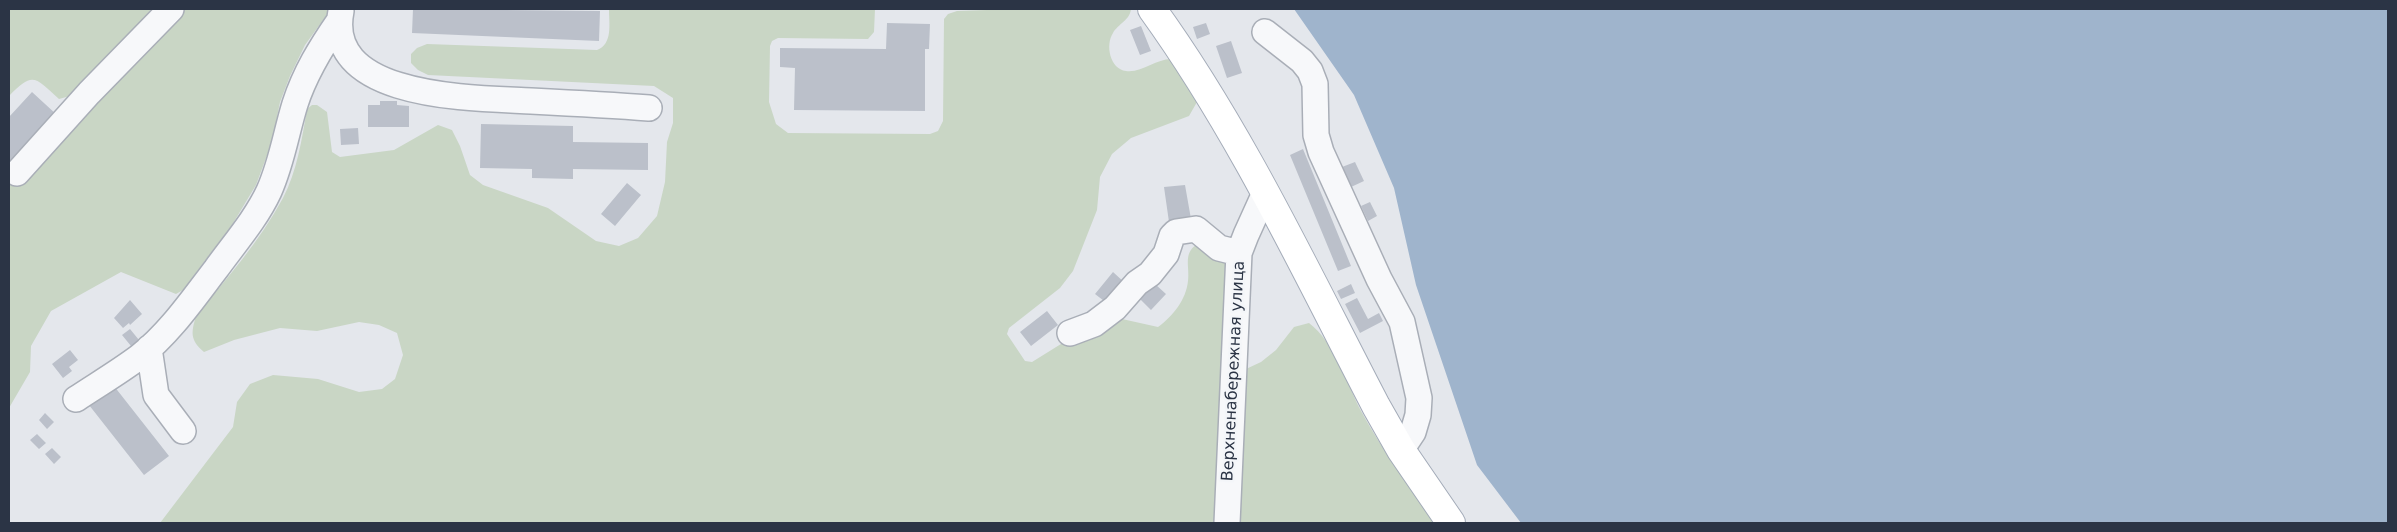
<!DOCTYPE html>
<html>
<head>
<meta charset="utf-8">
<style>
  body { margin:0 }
  #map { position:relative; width:2397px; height:532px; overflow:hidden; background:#e4e7ec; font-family:"DejaVu Sans",sans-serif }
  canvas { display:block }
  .frame { position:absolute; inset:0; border:10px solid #2b3445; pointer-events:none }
</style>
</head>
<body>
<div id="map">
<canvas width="2397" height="532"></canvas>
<div class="frame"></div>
</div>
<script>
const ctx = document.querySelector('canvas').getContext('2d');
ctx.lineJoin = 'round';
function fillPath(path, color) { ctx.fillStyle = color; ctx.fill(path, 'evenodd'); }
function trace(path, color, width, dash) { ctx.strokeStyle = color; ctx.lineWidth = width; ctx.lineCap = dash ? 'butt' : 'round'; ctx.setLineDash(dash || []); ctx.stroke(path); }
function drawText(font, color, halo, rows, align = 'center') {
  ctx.font = font + ' "DejaVu Sans",sans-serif'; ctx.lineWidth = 5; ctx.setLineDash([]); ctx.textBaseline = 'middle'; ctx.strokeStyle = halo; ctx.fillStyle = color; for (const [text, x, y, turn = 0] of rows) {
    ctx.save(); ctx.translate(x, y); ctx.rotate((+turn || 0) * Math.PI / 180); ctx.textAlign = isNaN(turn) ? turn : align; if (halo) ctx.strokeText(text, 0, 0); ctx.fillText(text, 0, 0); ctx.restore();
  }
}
fillPath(new Path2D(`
  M9,9h149l-88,87 -11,3c-24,-22 -26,-28 -50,-3z
  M185,9h146l-26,36 -15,31 -10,26 -8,40 -16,43 -24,40 -49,65 -7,4 -55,-22 -70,39 -20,35 -1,26 -21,36v-224l9,-1z
  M609,9h266l-1,23 -6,7 -90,-1 -6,3 -2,5 -1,56 7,22 12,9 142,1 8,-3 5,-10 1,-102 4,-5 9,-3 59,-2h115c-1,11 -13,15 -18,24 -8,12 -3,36 13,38 16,2 30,-12 45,-12l25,37 1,6 -8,14 -58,22 -19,16 -12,23 -3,33 -24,61 -13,17 -51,40 -2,6 18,27 7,1 29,-18 37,-7 24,-18 36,8c15,-11 28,-27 30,-46 2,-14 -5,-27 8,-36l10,1 23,20 -14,257h-1055l73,-96 4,-25 13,-18 23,-9 45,4 41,13 23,-3 13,-10 8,-24 -6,-22 -18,-8 -20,-3 -42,9 -37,-3 -46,12 -30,12c-14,-12 -13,-19 -8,-36 31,-38 64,-75 87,-118 14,-27 19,-59 24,-89l5,-4h5l10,7 5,40 8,5 54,-7 44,-25 14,5 8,16 10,29 13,10 65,23 48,33 23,5 19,-8 19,-22 8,-34 2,-40 6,-19v-25l-19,-12 -226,-11 -10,-5 -7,-7v-9l6,-6 10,-4 170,6c16,-6 12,-26 12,-41z
  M1309,323c26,20 37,59 52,88 21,39 48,75 73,112h-195l7,-154 15,-7 15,-12 18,-23z`), '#c9d6c5');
fillPath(new Path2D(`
  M1294,9h1094v514h-867l-44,-58 -61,-180 -22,-97 -40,-93z`), '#9fb4cc');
fillPath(new Path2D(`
  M413,9l187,2 -1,30 -187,-8z
  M887,23l43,1 -1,25h-4v62l-131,-1 1,-42 -15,-1v-19l106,1z
  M1206,23l4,11 -13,5 -4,-12z
  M1141,26l10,25 -11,4 -10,-25z
  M1231,41l11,32 -15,5 -11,-32z
  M32,92l25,23 -48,50v-48z
  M380,101h17v4l12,1v21h-41v-22h12z
  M481,124l92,2v16l75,1v27l-75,-1v10l-41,-1v-9l-52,-1z
  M358,128l1,16 -18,1 -1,-16z
  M1303,149l48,117 -13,5 -48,-116z
  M1355,162l9,19 -13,6 -9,-20z
  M627,183l14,12 -26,31 -14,-12z
  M1185,185l6,34 -22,3 -5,-35z
  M1370,202l7,14 -9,5 -7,-15z
  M1113,272l12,11 -17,21 -13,-10z
  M1155,284l11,10 -15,16 -11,-11z
  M1351,284l4,9 -14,6 -4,-8z
  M1357,298l11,21 11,-6 4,8 -23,12 -15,-29z
  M130,300l12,14 -12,11 -1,-2 -6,5 -9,-10z
  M1047,311l11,14 -27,21 -11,-14z
  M130,329l9,11 -8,6 -9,-11z
  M70,350l8,10 -9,7 3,4 -9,7 -11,-14z
  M114,386l55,70 -25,19 -55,-70z
  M45,413l9,9 -7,7 -8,-9z
  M37,434l9,9 -7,6 -9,-9z
  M52,448l9,9 -7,7 -9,-10z`), '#bbc0ca');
const minor = new Path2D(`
  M341,11c-18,89 136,87 190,90 40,2 79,4 118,7
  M1265,32l37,29 8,10 5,13 1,51 5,17 58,127 23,43 17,76 -1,17 -5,17 -12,18
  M17,173l72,-80 82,-84
  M1070,333l24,-9 21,-16 22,-25 13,-9 16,-20 6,-18 4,-4 20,-3 23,19 20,5
  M149,348l7,47 27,36
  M76,399c21,-14 43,-27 63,-42 30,-23 54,-58 77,-88 18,-25 40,-50 53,-78 13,-29 17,-58 26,-87 10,-31 26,-57 44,-83
  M1227,523l12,-270 7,-18 19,-42`);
const major = new Path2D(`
  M1152,9c89,123 154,263 224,397l25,44 50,73`);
trace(minor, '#a9aeb7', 28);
trace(major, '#a3abb8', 30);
trace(minor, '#f7f8fa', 25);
trace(major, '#fff', 28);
drawText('16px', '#2b3445', '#f4f6f9', [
  ["Верхненабережная улица",1234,371,-87]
]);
</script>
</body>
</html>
